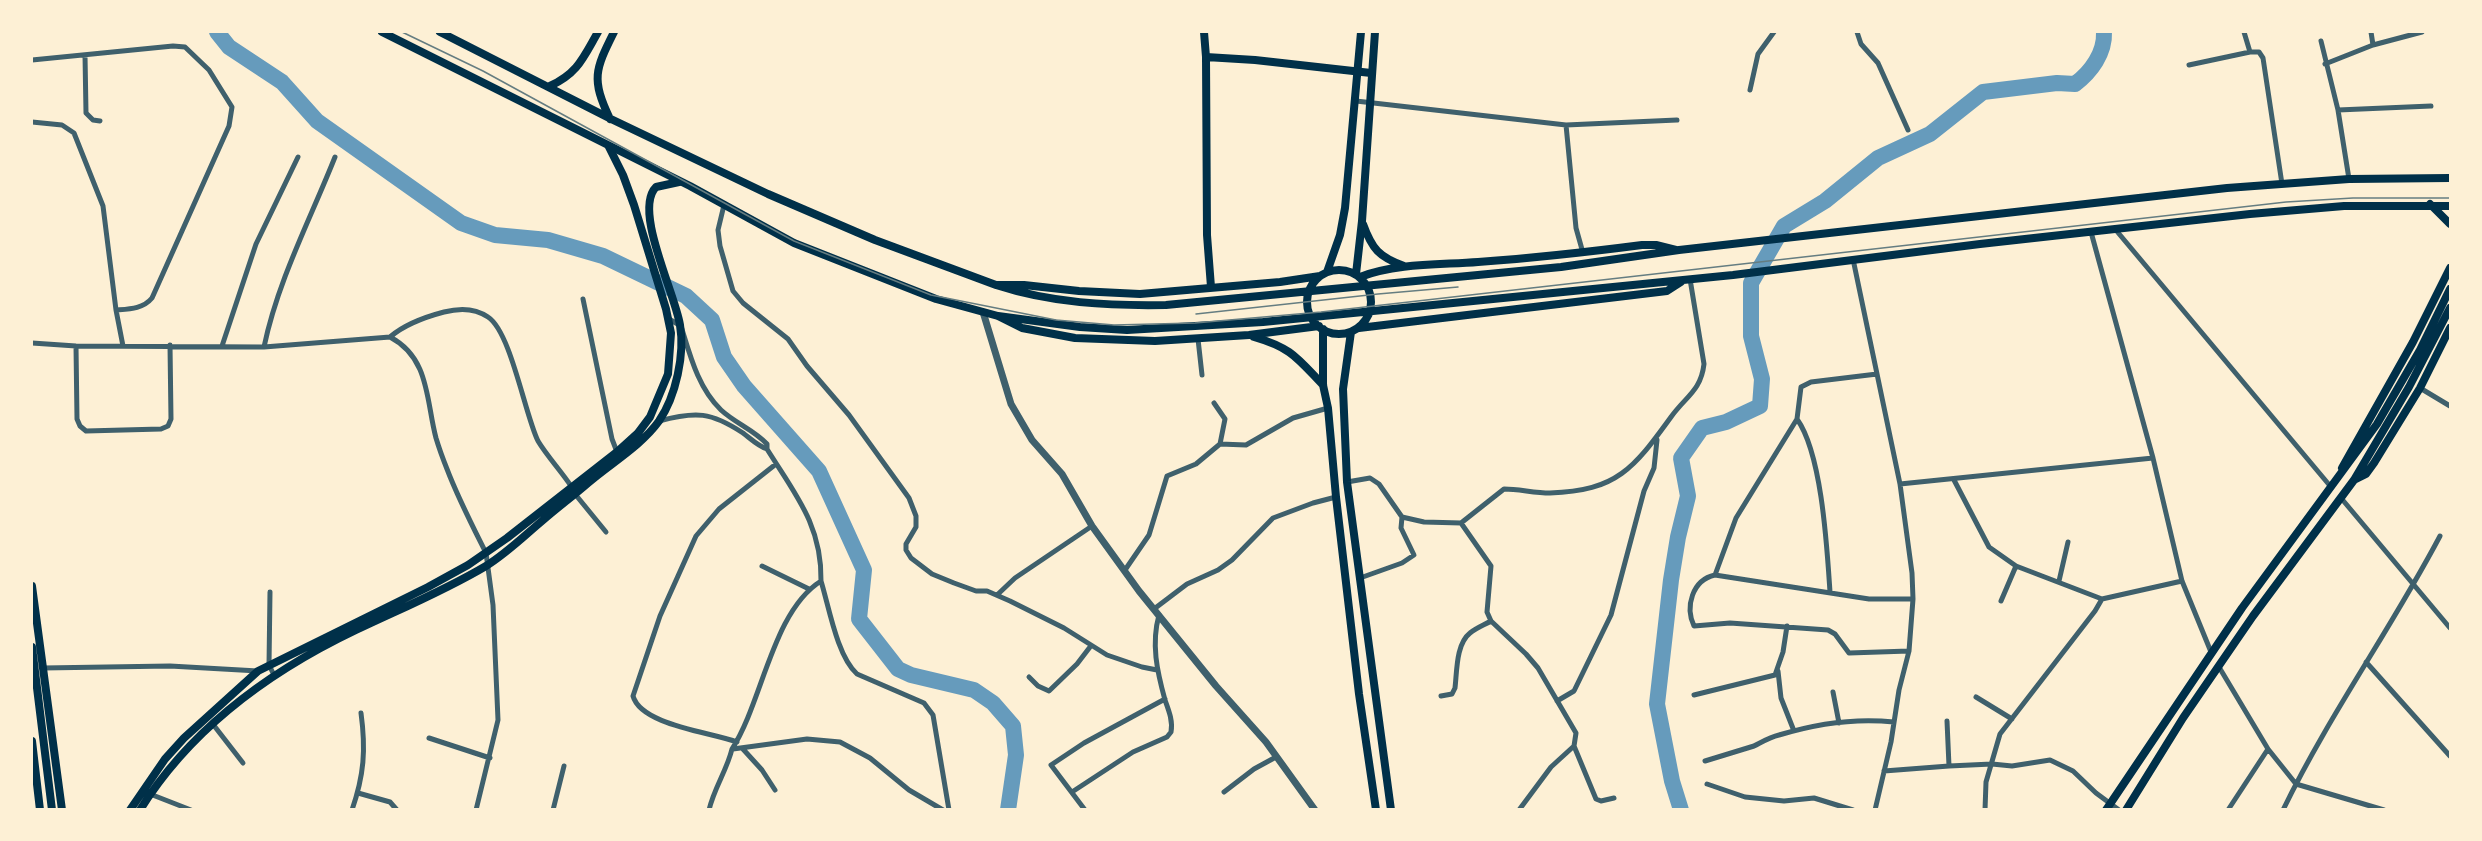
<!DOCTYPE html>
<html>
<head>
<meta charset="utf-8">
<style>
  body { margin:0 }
  #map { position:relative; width:2482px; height:841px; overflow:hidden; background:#fdf0d5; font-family:Cabin,sans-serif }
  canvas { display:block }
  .frame { position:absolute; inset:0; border:33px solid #fdf0d5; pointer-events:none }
</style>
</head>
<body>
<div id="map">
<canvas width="2482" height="841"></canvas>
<div class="frame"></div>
</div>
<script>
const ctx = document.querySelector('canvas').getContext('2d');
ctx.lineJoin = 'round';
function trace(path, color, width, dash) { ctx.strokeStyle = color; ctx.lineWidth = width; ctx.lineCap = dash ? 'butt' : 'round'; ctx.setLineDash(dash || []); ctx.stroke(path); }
trace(new Path2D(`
  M217,32l12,15 53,35 35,39 144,102 34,12 53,5 55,16 83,40 26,24 12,37 20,29 75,85 45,99 -5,49 39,50 13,6 63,15 19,13 20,23 3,29 -8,55
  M1681,810l-9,-29 -15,-77 14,-124 7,-43 10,-41 -7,-38 21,-30 24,-6 34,-16 2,-27 -11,-43v-53l33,-57 41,-25 53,-43 52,-24 53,-42 74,-9 18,1c16,-12 30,-31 29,-52`), '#669bbc', 16);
trace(new Path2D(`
  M1857,32l4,12 17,19 30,67
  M2244,32l6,20
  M2321,41l17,69 11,69
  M2373,45l49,-13
  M85,55l1,58 7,7 7,1
  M32,60l141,-14 12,1 24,23 23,37 -3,19 -77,172c-9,11 -23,11 -36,12l7,36
  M2325,64l48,-19 -2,-13
  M2189,65l61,-13h9l4,6 19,126
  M1750,90l8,-36 16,-22
  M1356,101l210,24 111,-5
  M2338,110l93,-4
  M32,122l30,3 12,8 29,73 13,104
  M1566,125l10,103 7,25
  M724,205l-6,25 2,16 13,45 10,12 45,36 19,27 42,49 60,83 7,18v11l-10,17v6l5,8 21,16 22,9 22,8h11l23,10 54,27 43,27 35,12 15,3
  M2115,229l216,258
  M2091,232l62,226 29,123 29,71
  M1853,259l47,225 12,89 1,26 -4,52 -10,39 -8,52 -16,68
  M583,299l29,140 5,13
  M669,319l12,7c9,29 17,62 40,84 14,13 33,20 46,34v5c28,45 55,76 54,132 -49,31 -58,120 -89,168 -5,21 -18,39 -23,61
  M390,337c15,-13 35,-20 54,-25 15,-4 31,-4 44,5 23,15 37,98 50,124 9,15 23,30 33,45
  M1198,339l4,36
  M32,343l44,3 188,1 126,-10c40,21 36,64 46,101 3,10 7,21 11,31 11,29 25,56 39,84l7,52 5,115 -22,90
  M76,346l1,73 3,7 6,5 75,-2 7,-3 3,-7 -1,-74
  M222,346l34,-102 42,-87
  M264,347c14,-67 46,-127 71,-190
  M1877,374l-66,8 -10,5 -4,32 -61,99 -21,57 154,24h44
  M2420,388l30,18
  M1797,419c25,35 30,129 33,173
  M659,421c37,-10 52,-9 84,12 8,6 15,13 24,16
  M1220,444l26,1 47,-27 35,-10
  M1954,480l35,67 27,19 86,33 80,-18
  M1347,482l23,-4 9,6 23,33 -1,11 13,27 -12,8 -42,15
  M1900,484l253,-26
  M575,494l31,38
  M2341,498l109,130
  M1402,517l22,5 37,1 43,-34c15,0 30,4 46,4 67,-2 84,-25 121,-76 14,-20 30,-26 33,-53l-14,-85
  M1461,523l30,43 -4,46 4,9 35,33 12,14 38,65 -2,13 -23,21 -32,43
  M762,566l47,23
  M1125,570l24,-35 18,-59 29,-12 24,-20 5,-25 -11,-16
  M1715,575c-23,5 -30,32 -21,51l36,-3 98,7 7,4 14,19 60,-2
  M821,581c8,26 16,75 36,93l67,29 9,12 16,95
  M2059,581l9,-39
  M270,592l-1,73 5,10
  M997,595l18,-17 77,-52
  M2001,601l15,-35
  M1154,609l33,-25 31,-14 14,-10 41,-42 40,-15 23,-6
  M2366,662l84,94
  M2219,667l49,82 28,35 88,26
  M43,668l127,-2 88,5
  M1778,671l3,27 13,33
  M1029,677l9,9 11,5 28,-27 13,-17
  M1833,692l6,31
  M1694,695l81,-20 8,-23 4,-26
  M1441,696l11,-2 3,-6c2,-17 1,-44 15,-55 6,-5 14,-8 21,-12
  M1976,697l36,22
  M1557,701l17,-10 37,-76 33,-124 10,-23 3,-28
  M1947,721l2,45
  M212,723l31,40
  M429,738l61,20
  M737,742c-27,-10 -96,-17 -104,-46l27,-80 36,-80 23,-27 57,-45
  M1574,746l22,53 5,2 13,-3
  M742,748l20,22 13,20
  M733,749l74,-10 33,3 30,16 39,32 34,20
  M1705,761c16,-5 33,-10 49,-15 8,-4 16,-9 25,-11 36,-11 78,-17 115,-13
  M1884,771l65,-5 43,-2 20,2 38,-6 23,11 23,22 23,17
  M1707,784l38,13 39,4 30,-3 39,12
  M1072,792l61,-40 34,-15 4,-5c2,-11 -2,-21 -6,-32 -8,-29 -14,-56 -6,-85
  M1224,792l30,-23 22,-12
  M358,793l32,9 7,8
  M150,794l41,16
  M352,810c12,-35 14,-60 9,-97
  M553,810l11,-44
  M1085,810l-34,-45 33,-22 81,-44
  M1985,810l1,-28 14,-48 95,-123 7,-12
  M2228,810l40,-61
  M2283,810c46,-95 108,-181 157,-274`), '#3f606c', 5);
trace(new Path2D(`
  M983,312l28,92 21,36 30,34 30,52 47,65 77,95 50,56 49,68`), '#3f606c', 7);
trace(new Path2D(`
  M1204,32l2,25 1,178 4,52
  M1206,57l49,3 116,13
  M130,810l35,-51 19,-21 74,-67 170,-84 40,-22 39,-27 110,-86 21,-19 12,-16 18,-43 3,-41 -5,-24 -32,-104 -11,-30 -14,-28
  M140,810c51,-82 130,-139 216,-180 44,-21 88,-39 130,-64 21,-13 38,-30 56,-45 15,-13 31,-25 46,-38 23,-20 53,-37 71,-62 17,-25 26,-67 21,-96 -5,-32 -47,-115 -24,-138l23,-5`), '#003049', 8);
trace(new Path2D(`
  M382,32l308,154 104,57 142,56 62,17 24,12 53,10 80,3 94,-6 70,-9
  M440,32l171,87 157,75 107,46 121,45h28l55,6 61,3 140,-12 40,-6
  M550,86c28,-13 33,-28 48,-54
  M610,119c-19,-40 -15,-49 4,-87
  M2430,204l20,20
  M1363,224c9,25 16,33 41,42
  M1307 302a32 32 0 1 1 64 0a32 32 0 1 1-64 0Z
  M1327,272l13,-37 5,-27 16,-176
  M1356,274l6,-53 13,-189
  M1360,277c37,-14 80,-12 118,-15 55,-4 110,-10 164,-17h14l20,5
  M996,285c55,18 112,21 170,20l395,-38 118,-17 548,-62 122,-9 101,-1
  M998,316l82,11 47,3 136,-8 470,-47 247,-31 270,-30 94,-8h106
  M1359,328l308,-37 14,-9
  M1323,329v56l5,23 8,89 23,197 17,116
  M1351,332l-8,57 4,93 44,328
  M1254,337c38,11 43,21 69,48
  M2342,468l71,-126 37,-74
  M2354,480l12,-6 8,-11 46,-75 30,-60
  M32,586l30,224
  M32,647l20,163
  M32,741l8,69
  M2106,810l136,-202 135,-184 43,-74 30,-61
  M2126,810l57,-92 70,-102 101,-136 55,-93 41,-79`), '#003049', 8);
trace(new Path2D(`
  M402,32l81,39 311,170 137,54 125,25 58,5 81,-2 126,-11 965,-110 67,-4h97
  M1196,314l182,-20 80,-7`), '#657d81', 1.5);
</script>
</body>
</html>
